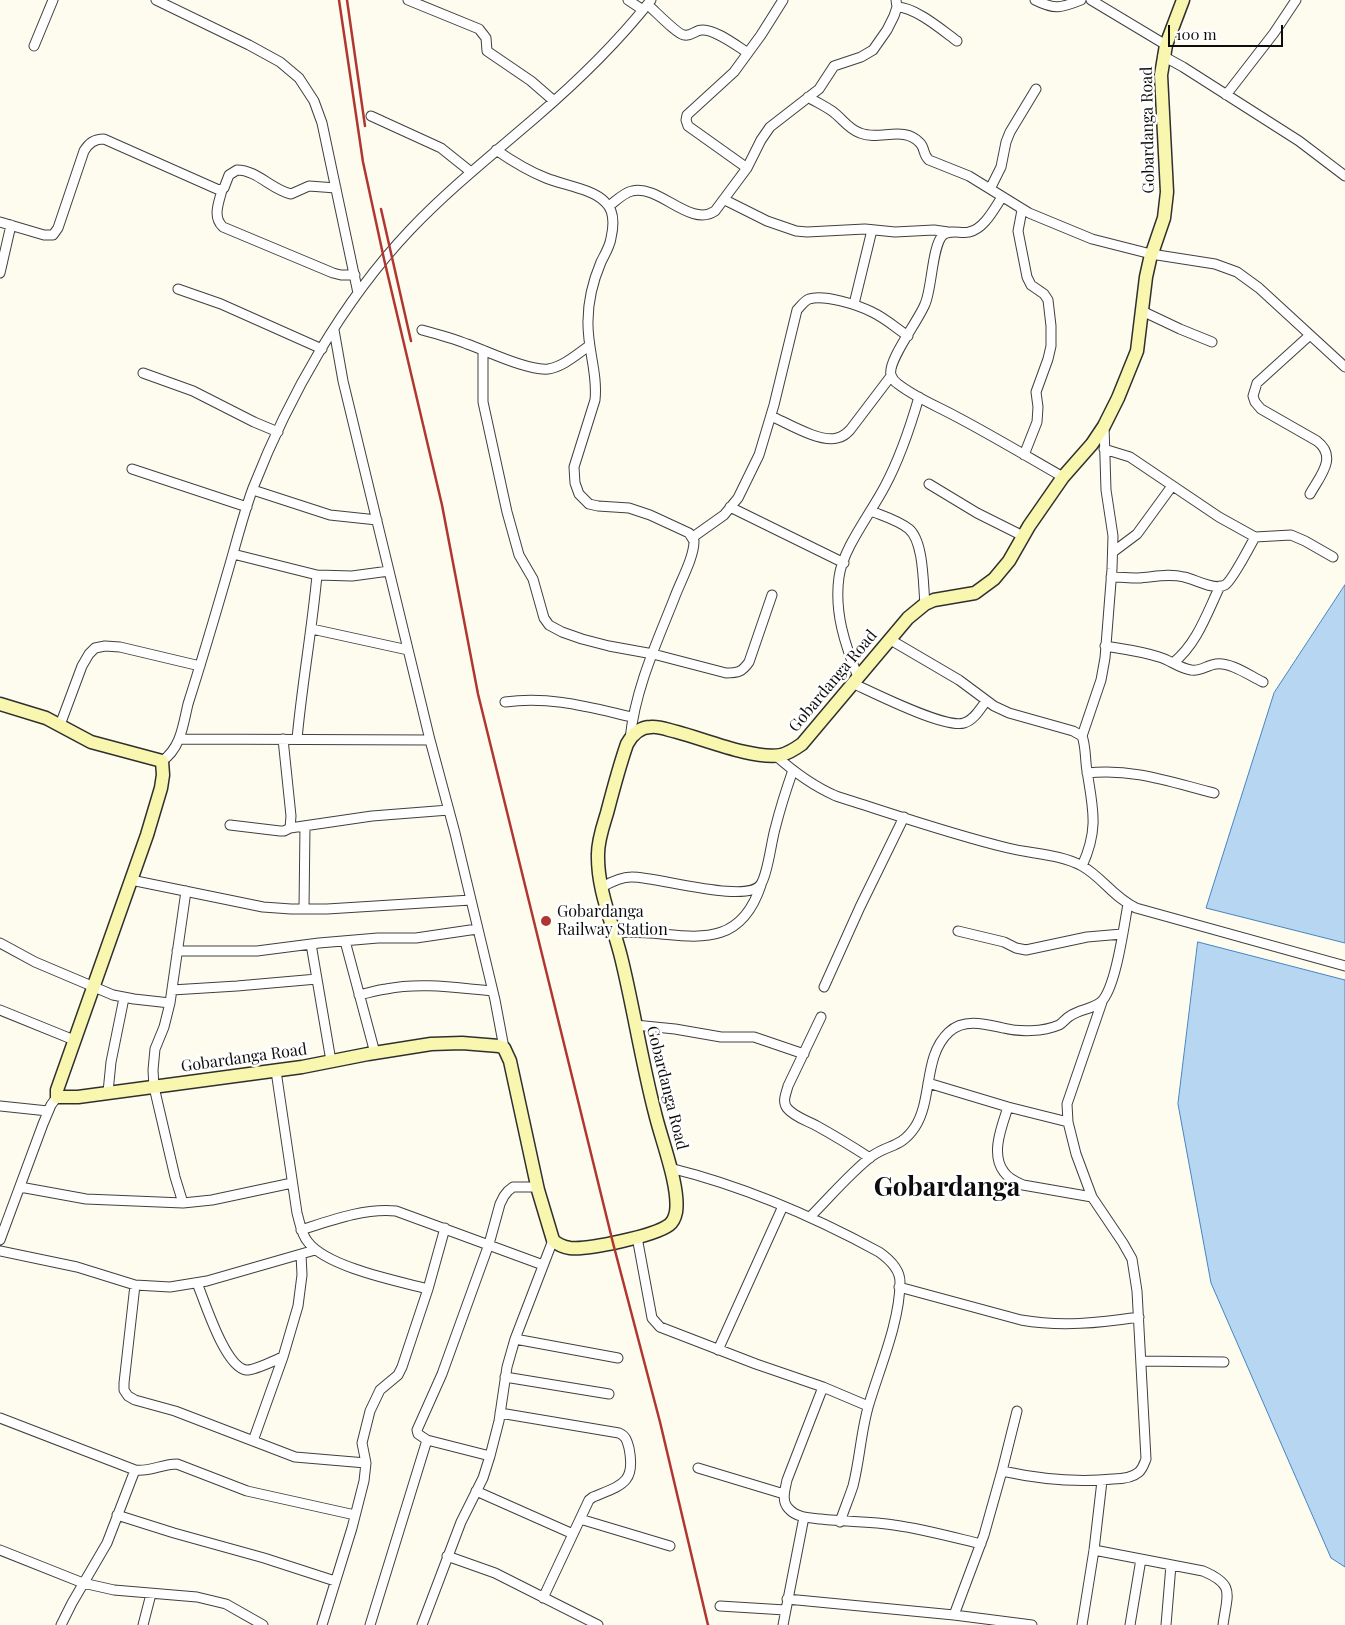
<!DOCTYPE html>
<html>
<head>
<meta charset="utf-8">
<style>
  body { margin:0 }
  #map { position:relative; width:1345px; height:1625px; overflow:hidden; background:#fefcee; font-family:"Playfair Display",serif }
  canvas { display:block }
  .scale { position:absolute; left:1168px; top:25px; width:115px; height:22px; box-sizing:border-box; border:2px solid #0d0d0d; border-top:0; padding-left:6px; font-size:15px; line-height:18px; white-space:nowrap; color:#0d0d0d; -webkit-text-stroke:4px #fff; paint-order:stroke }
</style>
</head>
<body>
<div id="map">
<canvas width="1345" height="1625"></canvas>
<div class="scale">100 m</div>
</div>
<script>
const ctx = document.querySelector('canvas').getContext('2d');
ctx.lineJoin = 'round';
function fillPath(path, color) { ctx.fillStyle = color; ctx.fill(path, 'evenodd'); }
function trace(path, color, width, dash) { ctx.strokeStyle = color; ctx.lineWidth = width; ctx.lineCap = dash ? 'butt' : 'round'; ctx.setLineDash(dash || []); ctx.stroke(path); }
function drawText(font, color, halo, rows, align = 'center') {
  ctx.font = font + ' "Playfair Display",serif'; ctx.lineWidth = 5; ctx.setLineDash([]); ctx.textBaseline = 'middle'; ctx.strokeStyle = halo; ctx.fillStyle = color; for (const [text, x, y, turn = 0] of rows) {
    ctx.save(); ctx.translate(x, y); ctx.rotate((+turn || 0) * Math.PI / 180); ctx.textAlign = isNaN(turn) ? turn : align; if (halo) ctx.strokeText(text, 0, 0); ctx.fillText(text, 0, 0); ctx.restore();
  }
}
const water = new Path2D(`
  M1345,585v358l-139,-35 68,-215z
  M1198,942l147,38v587l-14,-9 -120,-275 -33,-179z`);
fillPath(water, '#b7d6f1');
trace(water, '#4485c1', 1);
const street = new Path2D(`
  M156,0l93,45 31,17 19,16 15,23 8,22 36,170
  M408,0l71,29 7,9 1,13 44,30 23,20
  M628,0l15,10
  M1035,0c20,10 26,8 46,0
  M1091,0l75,45
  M648,5c7,6 29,29 36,30 7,2 11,-5 18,-5 13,-1 35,16 46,23
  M897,7c18,0 45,23 60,34
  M34,46l19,-46
  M1163,56l20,11 116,74 46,35
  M1226,95l48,-62 22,-33
  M808,97c8,5 17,9 24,14 10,7 16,18 28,22 19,8 44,-8 60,10 5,5 3,12 9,17l40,16 60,37 63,26 59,15 64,10 22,8 22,16 86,79
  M371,116l70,32 30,24
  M496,150c16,11 32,21 50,28 17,7 47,11 59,24 10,9 9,23 6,36 -1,8 -6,16 -10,24 -8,19 -13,38 -13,59 -1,27 10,52 7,79l-21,67 1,16 4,11 10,10 9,2 31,2 21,7 39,18 5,8c0,17 -14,41 -20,58 -18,45 -39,91 -44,140
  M747,168l-59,-42 -2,-6 1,-5 47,-43 27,-37 22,-35
  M990,189l11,-22 5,-25 4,-10 26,-43
  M222,190c-3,12 -10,27 1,37l110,46 8,2h14
  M1002,197c-8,12 -18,32 -33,35 -8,2 -18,-3 -26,3 -11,10 -11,54 -18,69 -6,16 -38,57 -34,71 1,3 4,7 7,9 18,14 39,22 59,33 36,19 71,40 106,60
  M725,200l42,21 29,10 11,1 58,-3 30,3 39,-2 14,2
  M609,206c7,-5 14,-13 23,-15 27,-7 58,37 83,20l32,-43 14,-28 9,-13 49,-38 15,-23 27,-9 12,-7 14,-20 7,-14 3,-9 -1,-7
  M1022,210l-4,21 9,46 4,8 13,9 4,6 3,26v20l-3,13 -12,33 2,15 -1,15 -13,33
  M0,222l44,13h9l5,-7 26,-77c5,-8 10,-12 20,-12l115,51 5,-2 5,-13 8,-5c20,0 35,20 54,24l18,-8 27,2
  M0,273l11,-48
  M178,289l43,15 101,45
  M854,304l18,-74
  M1142,311l38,18 32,13
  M334,330l9,51 87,359 25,93 40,167 9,48
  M422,330c15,4 30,8 45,14 20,7 61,27 81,25 15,-2 29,-15 41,-23
  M483,350v52l24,110 12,43 14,24 11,39 5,7 13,7 20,7 27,7 44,8 73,19c12,0 16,-1 23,-11l23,-67
  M143,373l50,18 61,31 24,10
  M771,416c16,7 49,27 66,22 6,-1 9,-4 13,-8l41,-54
  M1104,449l26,8 89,60 36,20 36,-2 14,6 28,16
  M132,469l115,38
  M929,484l48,29 46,23
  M253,490l77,25 47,5
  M1310,494c10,-18 28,-37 7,-53l-56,-32 -6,-7 -2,-6 4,-13 53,-48
  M730,507l114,56
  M871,511c12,5 27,9 38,18 15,13 14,55 16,75
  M693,537l31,-22 14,-17 21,-43 15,-50 23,-95c4,-4 7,-9 12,-11 15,-5 49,6 63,13 13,6 24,16 36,24
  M1113,552l24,-18 35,-48
  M233,554l84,21 35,1 37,-5
  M1111,577c9,0 18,1 27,1 16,-1 30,-5 46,-1 11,2 30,14 41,8 7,-4 25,-39 30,-48
  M312,629l96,21
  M889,639l70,41 35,26 15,7 64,18 9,5c4,10 3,24 5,35 6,38 12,58 -5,95
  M1105,646c18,3 36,5 54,11 11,3 20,11 32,13 9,2 16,-5 25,-6 15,-2 34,12 47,18
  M1173,663c24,-19 34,-50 47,-77
  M858,677c-13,-32 -24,-65 -19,-100 4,-29 32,-64 46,-91 15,-28 25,-58 34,-89
  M852,683c22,10 93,46 112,40 10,-3 16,-14 22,-22
  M505,702c46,-6 83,5 127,15
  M60,725l22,-59 7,-12 6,-6 10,-2 15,1 80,19
  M1082,736l19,-56 4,-22 7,-89 1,-33 -7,-46 -2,-64
  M180,739l250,1
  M297,739c5,-55 15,-109 20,-164
  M775,755c19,17 38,31 61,41 57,18 114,38 172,52 24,6 52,6 74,18 20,11 31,31 54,42l209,58
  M162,761c19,-13 21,-36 26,-57 14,-44 27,-88 40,-133 8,-27 15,-56 25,-83 36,-92 89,-186 157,-258 39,-41 83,-76 126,-113 42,-36 81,-74 115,-117
  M1087,773c46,-5 83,9 127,20
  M230,825l50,6h4l6,-3 1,-12 -8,-77
  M290,828l82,-12 77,-6
  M131,880l132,27 28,2h36l144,-9
  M602,887c9,-5 19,-10 29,-10 24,-1 117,28 130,7 7,-11 10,-41 14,-55 5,-20 11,-39 18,-59
  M304,909l1,-83
  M958,931l46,11 12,6 10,2 61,-13 35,-3
  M614,933c59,-7 121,31 147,-48
  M345,941l30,112
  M0,943l35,19 78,33 21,4 36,4
  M311,944l20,117
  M177,951h80l62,-8 59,-5h38l61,-9
  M824,987l36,-80 44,-90
  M172,990l65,-4 80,-7
  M359,995c9,-2 18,-5 27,-6 35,-7 71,-1 106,2
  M0,1010l74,30
  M821,1017l-33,69c-2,8 -6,15 -1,22 7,9 21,13 30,18 18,10 36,21 53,32
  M635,1025l40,4 46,8h33l50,17
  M276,1071l21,142c3,10 4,21 11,29 19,25 89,39 120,47
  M928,1083l80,24 60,15
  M108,1092l3,-30 13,-64
  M0,1106l48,5
  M1008,1107c-6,19 -18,47 -4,65 4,6 12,10 19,13l69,12
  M670,1168c73,18 143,48 209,84 10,7 21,18 21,30 0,39 -20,85 -31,122 -8,26 -9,55 -16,82 -4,12 -9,24 -13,36
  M20,1187l66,12 97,4 29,-3 80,-17
  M183,1203l-8,-26 -21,-90 -1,-17 2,-21 9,-22 6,-24 16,-112
  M810,1217c19,-19 41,-45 62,-61 17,-12 29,-8 43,-29 18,-28 8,-71 34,-95 15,-14 36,-8 54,-4 16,4 40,4 56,-3 4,-2 7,-7 11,-9 10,-7 23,-7 31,-14 15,-14 23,-77 27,-98
  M301,1230c31,-10 63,-22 95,-19l147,54
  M637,1237l15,81 8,9 96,37 67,23 45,19
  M0,1240l43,-116 8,-19 6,-8
  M0,1251l77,16 58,18 35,2 37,-6 108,-31
  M197,1283c8,19 28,84 49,87 8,1 29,-10 37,-13
  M135,1285l-11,98v7l4,6 7,4 40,11 120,46 71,6
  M899,1287l122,33c40,7 78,3 118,-3
  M515,1339l103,19
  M718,1350l65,-144
  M1142,1361l82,1
  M505,1377l104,17
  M823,1387l-36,93c-2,10 -6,21 2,29 8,9 22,9 32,10 25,3 49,2 73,6 29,4 58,12 87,19
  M500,1413l119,20c7,3 8,8 10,15 7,35 -7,37 -36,49l-4,3 -46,98
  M0,1418l135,52c15,2 27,-6 42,-6l70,27 108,24
  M253,1441l30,-84 15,-51 4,-31 -1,-21
  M490,1456l-63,-16 -9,-6 -1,-4 25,-56 47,-130 11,-40 4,-8 4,-5 5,-4h24
  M698,1468l86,26
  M1002,1471c37,8 73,12 111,8 8,0 19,-1 26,-7 4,-4 5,-8 7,-13l-9,-168 -5,-32 -9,-16 -31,-46 -16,-43 -8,-32 -1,-18 35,-102
  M476,1491l97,43
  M117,1515l57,18 90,25 71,23
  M580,1519l90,27
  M0,1550l83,33 31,7 83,7 29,7 37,21
  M1094,1550l109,21c33,14 24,23 20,54
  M447,1556l48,17 103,52
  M787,1599l167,16 78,10
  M720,1606l65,4
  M954,1615l30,-80 18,-64 15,-60
  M61,1625l11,-22 35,-60 28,-73
  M143,1625l8,-31
  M322,1625l30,-97 12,-47 2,-18 -4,-20 8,-32 10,-21 18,-15 4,-8 26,-78 17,-61
  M370,1625l57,-185
  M422,1625l39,-103 22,-44 7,-22 9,-35 8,-54 8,-28 38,-99
  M783,1625l21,-108
  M1082,1625l12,-75 8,-69
  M1130,1625l11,-66
  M1166,1625l5,-60`);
const secondary = new Path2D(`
  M0,704l46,14 45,24 71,19 1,14 -2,13 -14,47 -90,255v7h21l224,-30 66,-13 63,-10 31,-1 37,3 5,2 6,13 28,129 15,50c5,5 10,7 17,8 18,2 84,-12 99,-23 4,-3 6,-8 7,-13 4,-25 -15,-73 -21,-99 -13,-50 -21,-102 -33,-152 -8,-35 -25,-70 -24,-107 0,-14 5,-28 9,-41 6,-23 12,-46 20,-69 5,-9 13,-17 24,-17 8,-1 17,3 26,5 27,7 77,28 104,23 8,-2 14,-6 21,-11l106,-126 17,-14 9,-4 41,-7 19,-14 15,-18 20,-35 34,-49 29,-33 12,-18 14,-28 19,-47 9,-74 4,-18 14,-41 3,-26 -6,-117 5,-30 17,-45`);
trace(street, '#404040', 11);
trace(secondary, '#2f2f2f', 15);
trace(street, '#fff', 9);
trace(secondary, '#f8f6af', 12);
trace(new Path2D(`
  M339,0l24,162 21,97 58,246 36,189 135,549 47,179 48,203
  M347,0l18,126
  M381,209l30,132`), '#b13631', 2.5);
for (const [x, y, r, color] of [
  [546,921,6,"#b13631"]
]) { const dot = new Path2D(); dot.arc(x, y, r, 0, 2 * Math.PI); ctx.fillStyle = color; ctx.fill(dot); trace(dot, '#fff', 2); }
drawText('16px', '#0d0d0d', '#fff', [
  ["Gobardanga Road",1148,130,-91],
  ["Gobardanga Road",833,681,-50],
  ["Gobardanga Road",244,1058,-8],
  ["Gobardanga Road",667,1088,76]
]);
drawText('16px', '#0d0d0d', '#fff', [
  ["Gobardanga",557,912],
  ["Railway Station",557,930]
], 'left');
drawText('bold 26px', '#0d0d0d', '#fff', [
  ["Gobardanga",947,1188]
]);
</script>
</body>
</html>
